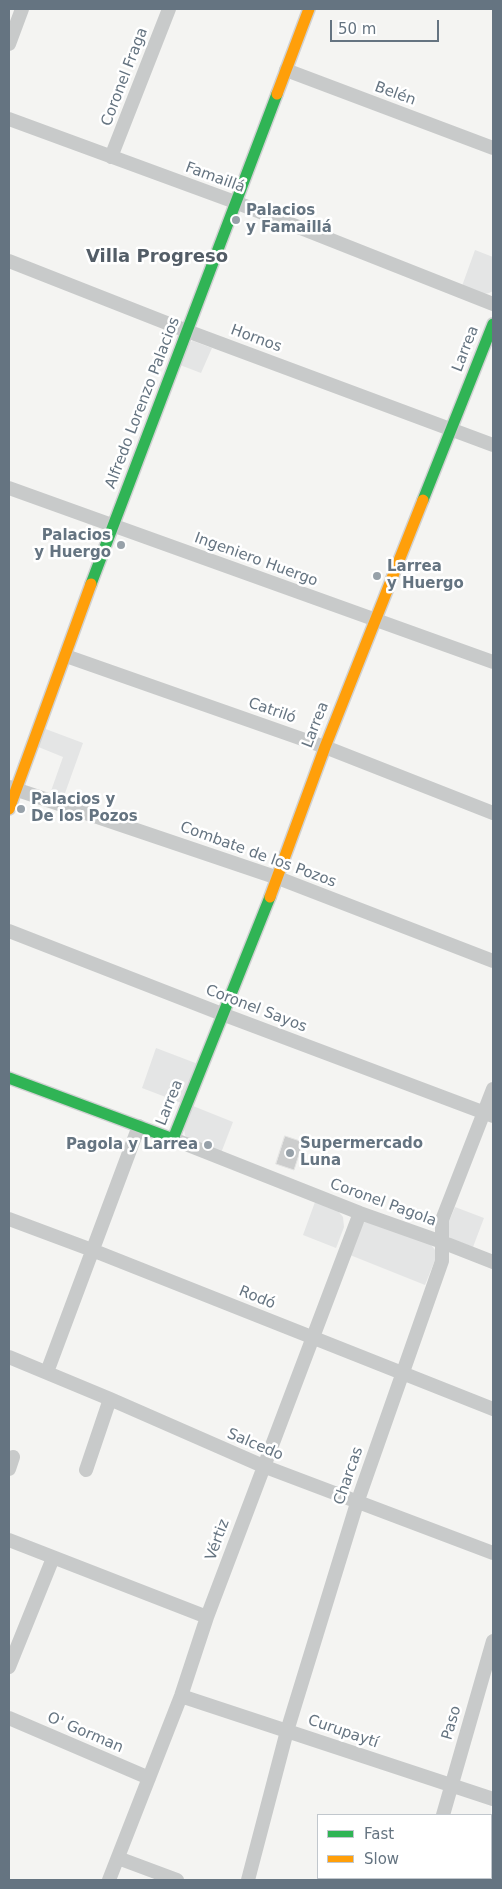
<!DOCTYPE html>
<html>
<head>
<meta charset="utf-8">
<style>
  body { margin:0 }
  #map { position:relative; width:502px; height:1889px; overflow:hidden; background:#f4f4f2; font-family:"DejaVu Sans",sans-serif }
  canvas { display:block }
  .frame { position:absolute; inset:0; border:10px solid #657481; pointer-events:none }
  .legend { position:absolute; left:317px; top:1814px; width:175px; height:65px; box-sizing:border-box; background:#fff; border:1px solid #c1c7cd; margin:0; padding:6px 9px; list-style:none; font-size:15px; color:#657481 }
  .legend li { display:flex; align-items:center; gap:10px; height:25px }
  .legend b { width:25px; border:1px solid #c1c7cd }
  .scale { position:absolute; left:330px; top:20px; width:109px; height:22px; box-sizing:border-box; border:2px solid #657481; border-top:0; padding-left:6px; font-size:15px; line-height:18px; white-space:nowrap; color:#657481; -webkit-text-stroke:4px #fff; paint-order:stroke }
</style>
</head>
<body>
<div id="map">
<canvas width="502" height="1889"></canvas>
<div class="frame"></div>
<ul class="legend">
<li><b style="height:6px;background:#30b455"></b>Fast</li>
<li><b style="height:6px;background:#ff9f0a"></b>Slow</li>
</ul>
<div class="scale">50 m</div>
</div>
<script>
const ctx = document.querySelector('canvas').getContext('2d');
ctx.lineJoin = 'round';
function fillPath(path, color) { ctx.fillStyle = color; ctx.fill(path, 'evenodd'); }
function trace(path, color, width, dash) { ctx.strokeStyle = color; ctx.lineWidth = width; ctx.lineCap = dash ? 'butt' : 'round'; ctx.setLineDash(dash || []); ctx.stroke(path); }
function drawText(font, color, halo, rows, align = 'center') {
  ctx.font = font + ' "DejaVu Sans",sans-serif'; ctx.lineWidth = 5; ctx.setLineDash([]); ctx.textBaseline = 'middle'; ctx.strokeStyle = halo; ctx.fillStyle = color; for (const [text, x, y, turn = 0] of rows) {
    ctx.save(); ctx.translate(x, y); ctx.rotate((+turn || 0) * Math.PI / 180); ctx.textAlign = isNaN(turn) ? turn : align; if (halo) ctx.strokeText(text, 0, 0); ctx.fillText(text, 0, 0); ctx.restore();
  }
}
fillPath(new Path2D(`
  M475,250l18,7v34l-4,2 -5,1 -22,-8z
  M193,341l19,7 -11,25 -21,-8 10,-23z
  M43,728l40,15 -19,53 -13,-5 12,-34 -27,-11z
  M156,1048l42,16 -14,40 -42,-16z
  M193,1106l40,16 -12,31 -33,-13 -3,-5 -1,-6z
  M315,1202l23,9 5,6 1,10 -8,21 -33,-13z
  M455,1207l29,11 -11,29 -22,-8 -3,-4 -1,-9z
  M366,1221l62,22 4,3 3,4v10l-10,25 -75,-30 13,-32z`), '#e4e5e5');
const building = new Path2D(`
  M285,1136l18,6 -9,28 -18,-6z`);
fillPath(building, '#cccdcd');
trace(building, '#e3e3e2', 1);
const fast = new Path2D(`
  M423,500l70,-176
  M91,584l186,-490
  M9,1078l164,61 97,-242`);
const slow = new Path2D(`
  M277,94l32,-85
  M9,809l82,-225
  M270,897l55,-150 98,-247`);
trace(fast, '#d0d1d2', 14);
trace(slow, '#d0d1d2', 14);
trace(new Path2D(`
  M9,44l13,-35
  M286,70l207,78
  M9,119l226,83 258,102
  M111,157l58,-148
  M9,261l178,70 306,114
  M9,488l484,174
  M66,656l259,91 168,66
  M9,787l269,91 215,83
  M9,931l213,83 271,102
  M173,1139l187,74 82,29 51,20
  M9,1219l83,31 401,159
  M9,1357l101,42 153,67 230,87
  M47,1372l92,-246
  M9,1469l4,-12
  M86,1470l24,-71
  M9,1540l198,77
  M9,1667l44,-109
  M181,1696l312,103
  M9,1718l140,60
  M443,1815l50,-174
  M118,1858l59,22
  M109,1880l72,-184 26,-79 153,-404
  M248,1880l39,-149 70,-228 85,-242v-41l51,-131
  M425,1880v-2`), '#c8caca', 14);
trace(fast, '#30b455', 11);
trace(slow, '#ff9f0a', 11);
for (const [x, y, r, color] of [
  [236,220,5,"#97a1a9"],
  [121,545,5,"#97a1a9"],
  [377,576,5,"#97a1a9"],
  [21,809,5,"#97a1a9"],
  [208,1145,5,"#97a1a9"],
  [290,1153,5,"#97a1a9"]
]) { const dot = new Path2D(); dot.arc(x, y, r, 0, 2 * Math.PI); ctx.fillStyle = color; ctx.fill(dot); trace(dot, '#fff', 2); }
drawText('15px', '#657481', '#fff', [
  ["Coronel Fraga",125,77,-69],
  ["Belén",395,94,20],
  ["Famaillá",215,178,20],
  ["Hornos",256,339,20],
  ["Larrea",466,349,-69],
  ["Alfredo Lorenzo Palacios",143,403,-69],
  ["Ingeniero Huergo",256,560,20],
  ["Catriló",272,711,19],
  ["Larrea",316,725,-69],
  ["Combate de los Pozos",258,855,20],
  ["Coronel Sayos",256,1009,21],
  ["Larrea",170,1103,-68],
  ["Coronel Pagola",383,1203,20],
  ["Rodó",257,1298,22],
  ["Salcedo",255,1445,23],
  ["Charcas",349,1476,-71],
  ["Vértiz",218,1540,-70],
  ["Paso",452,1723,-74],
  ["Curupaytí",343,1732,19],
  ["O' Gorman",85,1733,23]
]);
drawText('bold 15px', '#657481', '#fff', [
  ["Palacios",246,211],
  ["y Famaillá",246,228],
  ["Palacios",111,536,"right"],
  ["y Huergo",111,553,"right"],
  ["Larrea",387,567],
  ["y Huergo",387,584],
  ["Palacios y",31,800],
  ["De los Pozos",31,817],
  ["Supermercado",300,1144],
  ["Luna",300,1161],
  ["Pagola y Larrea",198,1145,"right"]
], 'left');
drawText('bold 18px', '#535d67', '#fff', [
  ["Villa Progreso",157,257]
]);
</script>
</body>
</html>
